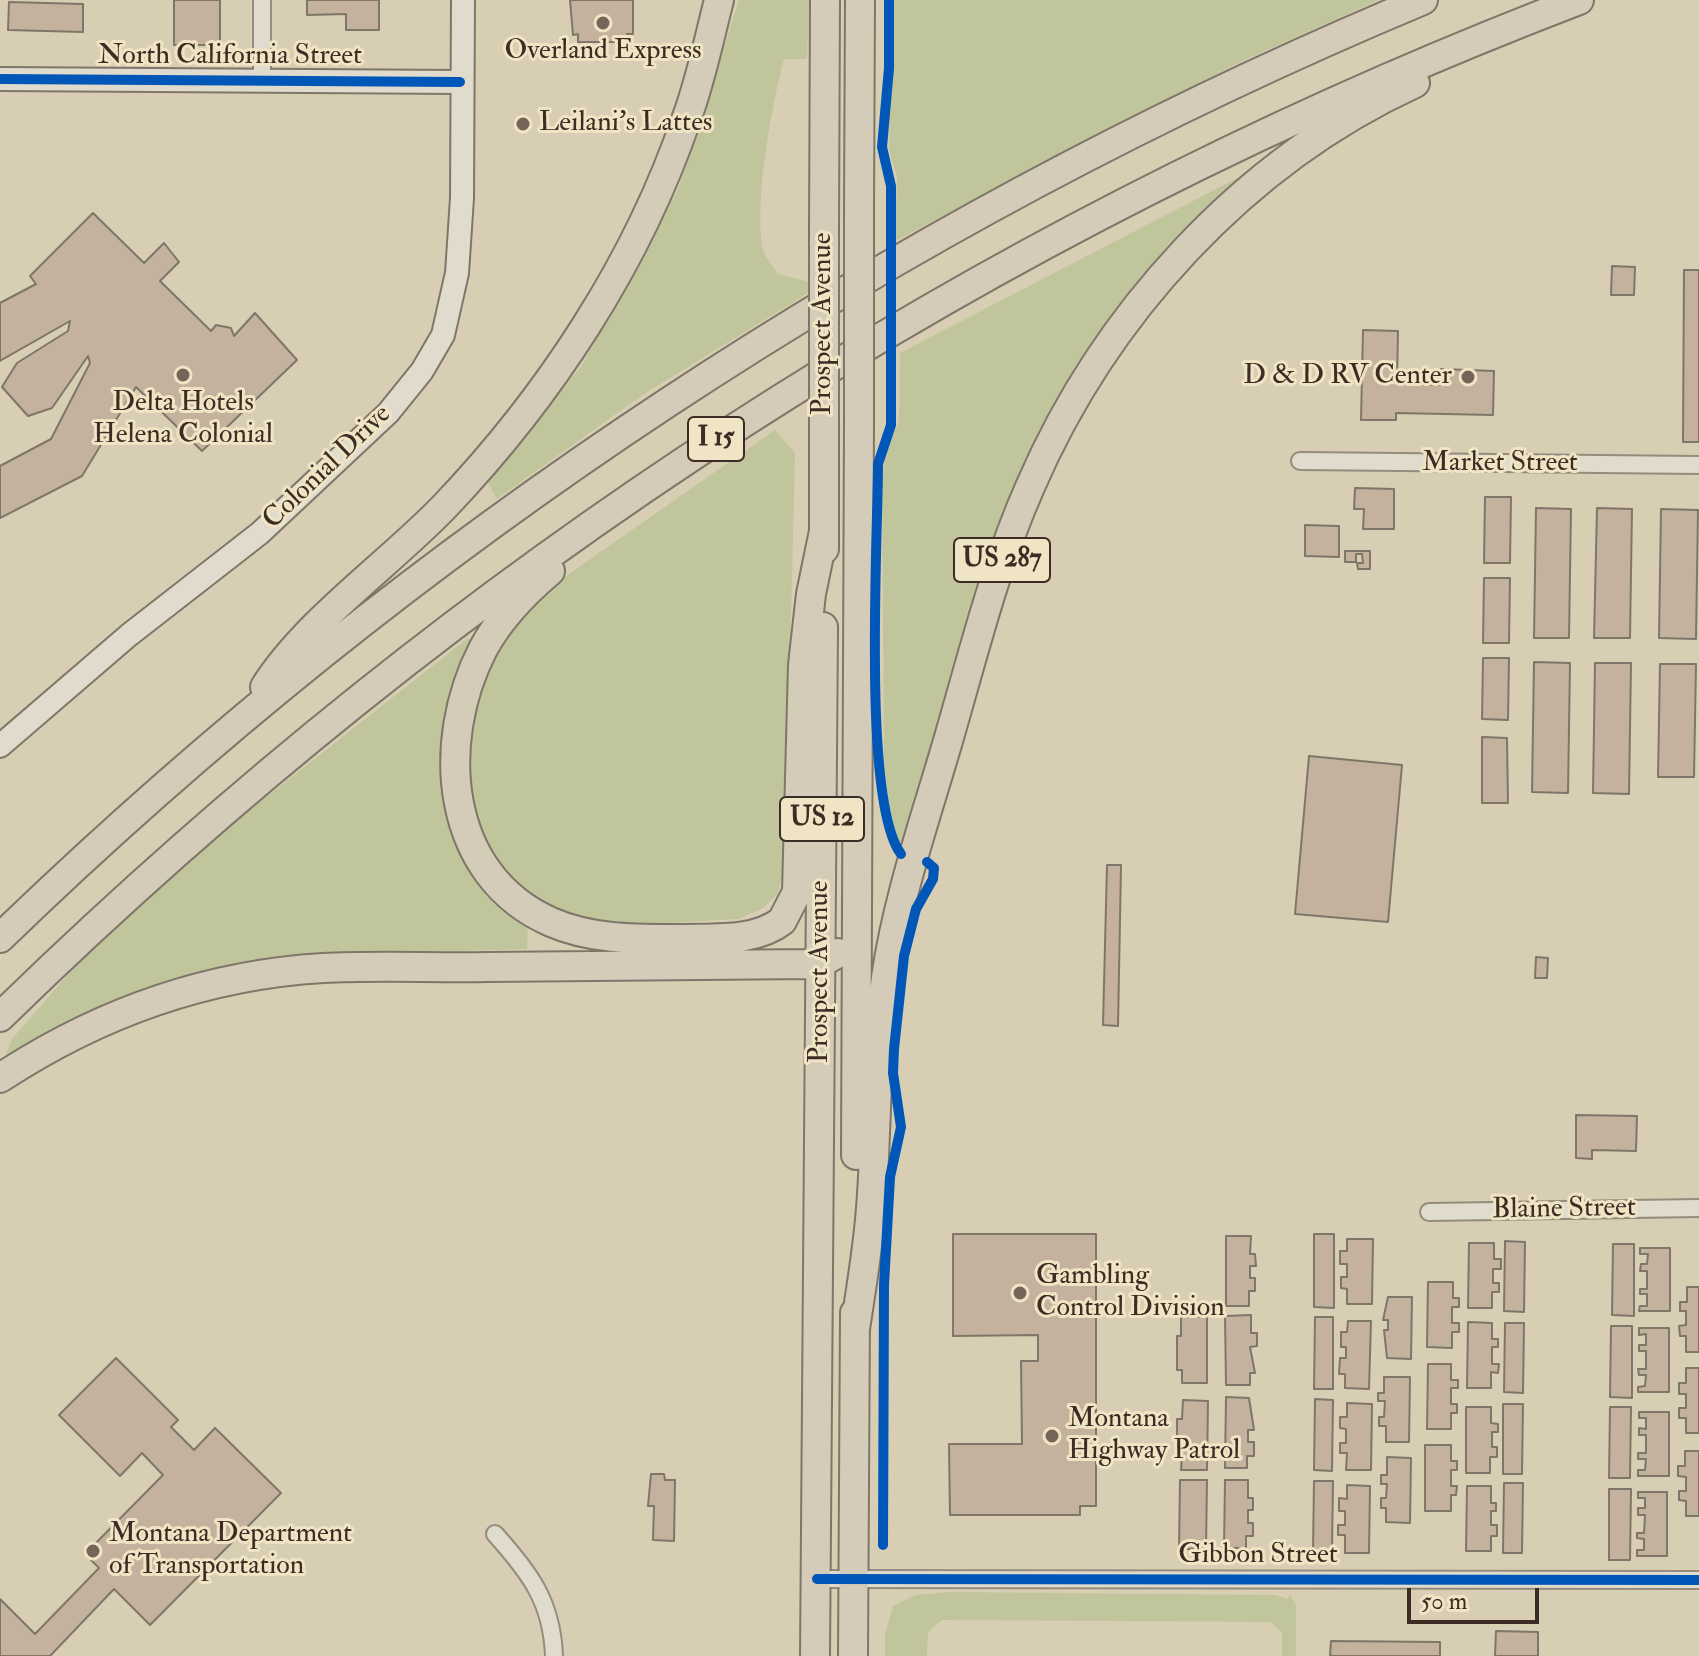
<!DOCTYPE html>
<html>
<head>
<meta charset="utf-8">
<style>
  body { margin:0 }
  #map { position:relative; width:1699px; height:1656px; overflow:hidden; background:#d8ceb3; font-family:"IM FELL Double Pica",serif }
  canvas { display:block }
  .scale { position:absolute; left:1407px; top:1588px; width:132px; height:36px; box-sizing:border-box; border:4px solid #3d2c25; border-top:0; padding-left:10px; font-size:24px; line-height:28px; white-space:nowrap; color:#3d2c25; -webkit-text-stroke:6px #efe4c4; paint-order:stroke }
</style>
</head>
<body>
<div id="map">
<canvas width="1699" height="1656"></canvas>
<div class="scale">50 m</div>
</div>
<script>
const ctx = document.querySelector('canvas').getContext('2d');
ctx.lineJoin = 'round';
function fillPath(path, color) { ctx.fillStyle = color; ctx.fill(path, 'evenodd'); }
function trace(path, color, width, dash) { ctx.strokeStyle = color; ctx.lineWidth = width; ctx.lineCap = dash ? 'butt' : 'round'; ctx.setLineDash(dash || []); ctx.stroke(path); }
function drawText(font, color, halo, rows, align = 'center') {
  ctx.font = font + ' "IM FELL Double Pica",serif'; ctx.lineWidth = 6; ctx.setLineDash([]); ctx.textBaseline = 'middle'; ctx.strokeStyle = halo; ctx.fillStyle = color; for (const [text, x, y, turn = 0] of rows) {
    ctx.save(); ctx.translate(x, y); ctx.rotate((+turn || 0) * Math.PI / 180); ctx.textAlign = isNaN(turn) ? turn : align; if (halo) ctx.strokeText(text, 0, 0); ctx.fillText(text, 0, 0); ctx.restore();
  }
}
fillPath(new Path2D(`
  M739,0h70l-2,59h-23c-13,49 -29,137 -22,188 2,9 11,19 16,27l32,8v10l-166,102 -147,105 -10,-18 95,-116 97,-178z
  M892,0h487l-139,62 -345,179 2,-65 -8,-25z
  M1268,162l-113,100 -61,86 -79,137 -36,101 -73,260 -9,-7 -7,-23 -6,-57 -2,-275 4,-34 13,-29 1,-68z
  M775,430l20,23 -10,414 -8,28 -14,13 -24,11 -108,6 -76,-13 -38,-27 -32,-33 -20,-76 7,-60 17,-55 47,-64z
  M468,638l5,8 -29,126 84,148 -1,29 -137,4 -348,83 -36,19 6,-16 90,-104 144,-122z
  M950,1592l326,3 11,4 3,-4 6,10v51h-14v-24l-12,-10 -319,-2h-9l-14,12 -1,24h-42v-22l8,-28 22,-11z`), '#c1c59c');
const building = new Path2D(`
  M174,0h46v45h-46z
  M307,0h72v30h-33v-16l-39,1z
  M570,0h63v34h-6l1,8h-50v-8l-5,1z
  M9,2l74,2v28l-75,-2z
  M93,213l51,50 20,-20 15,19 -19,19 51,50 5,-6 15,3 3,8 21,-23 42,47 -95,91 -66,-64 -54,89 -82,42v-52l51,-27 39,-76 -2,-7 -36,52 -24,8 -26,-29 15,-24 51,-32 2,-10 -70,40v-58l36,-19 -6,-8z
  M1612,266l23,1 -1,28h-23z
  M1684,270h15v172h-16z
  M1363,330l35,1 -1,53 44,1v-16l53,2 -1,44 -97,-2v7h-35z
  M1355,488l39,1v40h-31l1,-20h-10z
  M1485,497h26l-1,66h-26z
  M1536,508l35,1 -2,129h-35z
  M1597,508l35,1 -2,129h-36z
  M1661,509l37,1 -2,129 -37,-1z
  M1305,525l34,1v31l-34,-1z
  M1345,551h25v18h-12l-1,-6h6l-1,-9h-6v8h-11z
  M1484,578h26l-1,65h-26z
  M1483,658h26l-1,62 -26,-1z
  M1534,662l36,1 -2,130 -36,-1z
  M1595,663h36l-2,131 -36,-1z
  M1660,664h36l-2,113h-36z
  M1482,737l25,1 1,65h-26z
  M1309,756l93,9 -14,157 -93,-8z
  M1107,865h14l-3,161 -15,-1z
  M1536,957l12,1 -1,20h-12z
  M1576,1115l61,1 -1,35 -44,-1v9l-16,-1z
  M953,1234h143v272h-16v9h-130l-1,-71h73l-1,-83h17v-26l-85,1z
  M1314,1234h20v74l-20,-1z
  M1226,1236h25l-1,18h5l1,12h-6v12h5v13h-6v15h-23z
  M1347,1239h26l-1,65h-25v-15l-6,-1v-11h6v-13h-7v-13h7z
  M1505,1241l20,1 -1,70 -20,-1z
  M1469,1243h25v16h7v10h-8v14h6v9h-7v16h-24z
  M1613,1244h21v72l-22,-1z
  M1640,1248h30v63h-31l1,-5h7v-12h-7v-5h7v-18h-7l1,-7h6l1,-10h-8z
  M1428,1282h25v16h6v9h-7v16h7v9h-7v16l-25,-1z
  M1687,1287h12v65h-13v-16h-6l-1,-10 7,-1v-14h-6v-9h7z
  M1388,1297h24l-1,62 -24,-1 -3,-28h4v-10h-5z
  M1251,1315v18h6v13l-7,1 5,26h-5v12h-24l-1,-69z
  M1181,1317h26v66h-25v-13h-5v-34h4z
  M1315,1317h18v72h-19z
  M1348,1321h23l-2,68 -24,-1v-14h-6l1,-16h6v-11h-5v-15h6z
  M1468,1322l24,1v16h6v8h-6v17h7l-1,9 -7,-1v16h-24z
  M1505,1323h19l-1,70 -19,-1z
  M1611,1326h21v72l-22,-1z
  M1639,1328h30v64h-31v-5l7,-1 1,-11h-7l-1,-6h8v-18h-7v-6h7v-11l-7,1z
  M116,1358l62,62 -7,7 23,23 21,-22 66,65 -131,132 -36,-36 -64,67h-50v-57l35,35 64,-66 -14,-14 78,-79 -21,-22 -22,23 -61,-61z
  M1428,1364h23v16h7v8h-7v16h6v9h-6v16h-24z
  M1686,1368h13v65h-13v-15h-7v-10h7v-14h-7v-11h7z
  M1384,1377h26l-1,65h-23v-16h-7v-9h5l1,-16h-7v-8h6z
  M1226,1397l23,1 5,32h-6v12h6v14h-7v12h-22z
  M1315,1399l18,1 -1,71 -18,-1z
  M1183,1400l25,1 -1,69h-26l1,-16h-5v-35h5z
  M1347,1403l25,1 -1,66h-25l1,-17h-7v-10h6v-14l-6,-1v-11h7z
  M1503,1404h20l-1,70h-19z
  M1466,1407h25v16l7,1v8h-6v15h5v10h-7v16h-24z
  M1610,1407h21l-1,71h-21z
  M1639,1412h30v64h-31v-6h7l1,-11h-8v-6h8v-18h-7v-7l7,1v-11h-7z
  M1425,1445h26v16h6v9h-6v16h6l-1,9h-5v16h-26z
  M1685,1451h14v65h-13v-15l-7,-1v-9h7v-14l-8,-1v-10h7z
  M1387,1457l24,1 -1,65 -24,-1v-14h-5v-10h5l1,-14h-6v-9h6z
  M651,1474h13l1,6h10l-1,61 -21,-1 1,-34h-6z
  M1180,1480h27l-1,69h-27z
  M1225,1480h23v18h5v12h-5v13h5v13h-7v12h-22z
  M1314,1481h19l-1,69 -19,1z
  M1504,1483h19l-1,70h-19z
  M1347,1485l23,1 -1,67h-24v-18h-7v-10h7v-14h-6v-13l8,1z
  M1467,1486h24v17h5v8h-5v14h6v11h-6v15h-25z
  M1609,1489h22l-1,71h-21z
  M1638,1492h29v64h-30v-6h7v-11l-7,-1v-5h7l1,-18h-7v-7h7v-10h-7z
  M1496,1631l42,1v24h-43z
  M1331,1641l109,1v14h-110z`);
fillPath(building, '#c4b29f');
trace(building, '#7e7769', 2);
const street = new Path2D(`
  M262,81v-81
  M1300,461l399,4
  M1429,1212l270,-4
  M495,1534c35,39 57,68 59,122
  M817,1579l882,1`);
const secondary = new Path2D(`
  M0,79l460,3
  M0,746l129,-111 131,-102 128,-120 34,-42 21,-36 14,-62 5,-75 1,-198`);
const highway = new Path2D(`
  M859,209l1,-209
  M824,230l1,-230
  M824,549v-107
  M550,571c-26,22 -51,48 -67,78 -48,93 -39,226 68,273 41,18 86,17 131,17 32,-1 73,3 100,-18l15,-29 6,-227 8,-71 13,-63
  M265,687c41,-65 124,-123 179,-180 105,-110 194,-245 243,-390 14,-38 22,-78 32,-117
  M0,938c410,-397 896,-718 1423,-938
  M0,1017c456,-445 983,-789 1579,-1017
  M0,1078c99,-65 205,-103 323,-110 55,-3 110,0 164,-1 107,-1 215,-2 322,-3l13,-2 16,-9
  M856,1155l3,-733
  M855,1329c6,-40 13,-80 16,-121 6,-77 4,-154 15,-230 12,-83 41,-164 64,-244 24,-83 45,-168 80,-247 74,-172 213,-325 385,-404
  M815,1656l8,-1029
  M853,1656l2,-343`);
trace(street, '#948c7d', 20);
trace(secondary, '#7e7769', 26);
trace(highway, '#7e7769', 32);
trace(street, '#e0dbcd', 16);
trace(secondary, '#e0dbcd', 22);
trace(highway, '#d5cbb9', 28);
const highwayBridge = new Path2D(`
  M859,422v-213
  M824,442v-212`);
trace(highwayBridge, '#7e7769', 32, []);
trace(highwayBridge, '#d5cbb9', 28);
trace(new Path2D(`
  M889,0v68l-7,79 9,39v239l-13,39c0,76 -16,339 23,390
  M0,79l460,3
  M883,1545l1,-260 6,-108 11,-50 -8,-54 1,-24 10,-93 12,-47 17,-30 1,-11 -7,-6
  M817,1579l882,1`), '#0057b8', 10);
for (const [x, y, r, color] of [
  [603,23,8,"#736557"],
  [523,124,8,"#736557"],
  [183,375,8,"#736557"],
  [1468,377,8,"#736557"],
  [1020,1293,8,"#736557"],
  [1052,1436,8,"#736557"],
  [93,1551,8,"#736557"]
]) { const dot = new Path2D(); dot.arc(x, y, r, 0, 2 * Math.PI); ctx.fillStyle = color; ctx.fill(dot); trace(dot, '#efe4c4', 3); }
for (const [x, y, w] of [
  [716,439,56],
  [1002,560,96],
  [822,819,84]
]) { const box = new Path2D(); box.roundRect(x - w / 2, y - 22, w, 44, 6); ctx.fillStyle = '#efe4c4'; ctx.fill(box); trace(box, '#3d2c25', 2); }
drawText('bold 26px', '#3d2c25', null, [
  ["I 15",716,439],
  ["US 287",1002,560],
  ["US 12",822,819]
]);
drawText('28px', '#3d2c25', '#efe4c4', [
  ["Overland Express",603,52,"center"],
  ["Leilani's Lattes",539,124],
  ["D & D RV Center",1452,377,"right"],
  ["Delta Hotels",183,404,"center"],
  ["Helena Colonial",183,436,"center"],
  ["Gambling",1036,1277],
  ["Control Division",1036,1309],
  ["Montana",1068,1420],
  ["Highway Patrol",1068,1452],
  ["Montana Department",109,1535],
  ["of Transportation",109,1567]
], 'left');
drawText('28px', '#3d2c25', '#efe4c4', [
  ["North California Street",230,57],
  ["Prospect Avenue",824,324,-90],
  ["Market Street",1500,464],
  ["Colonial Drive",328,468,-44],
  ["Prospect Avenue",821,972,-90],
  ["Blaine Street",1564,1210,-1],
  ["Gibbon Street",1258,1556]
]);
</script>
</body>
</html>
